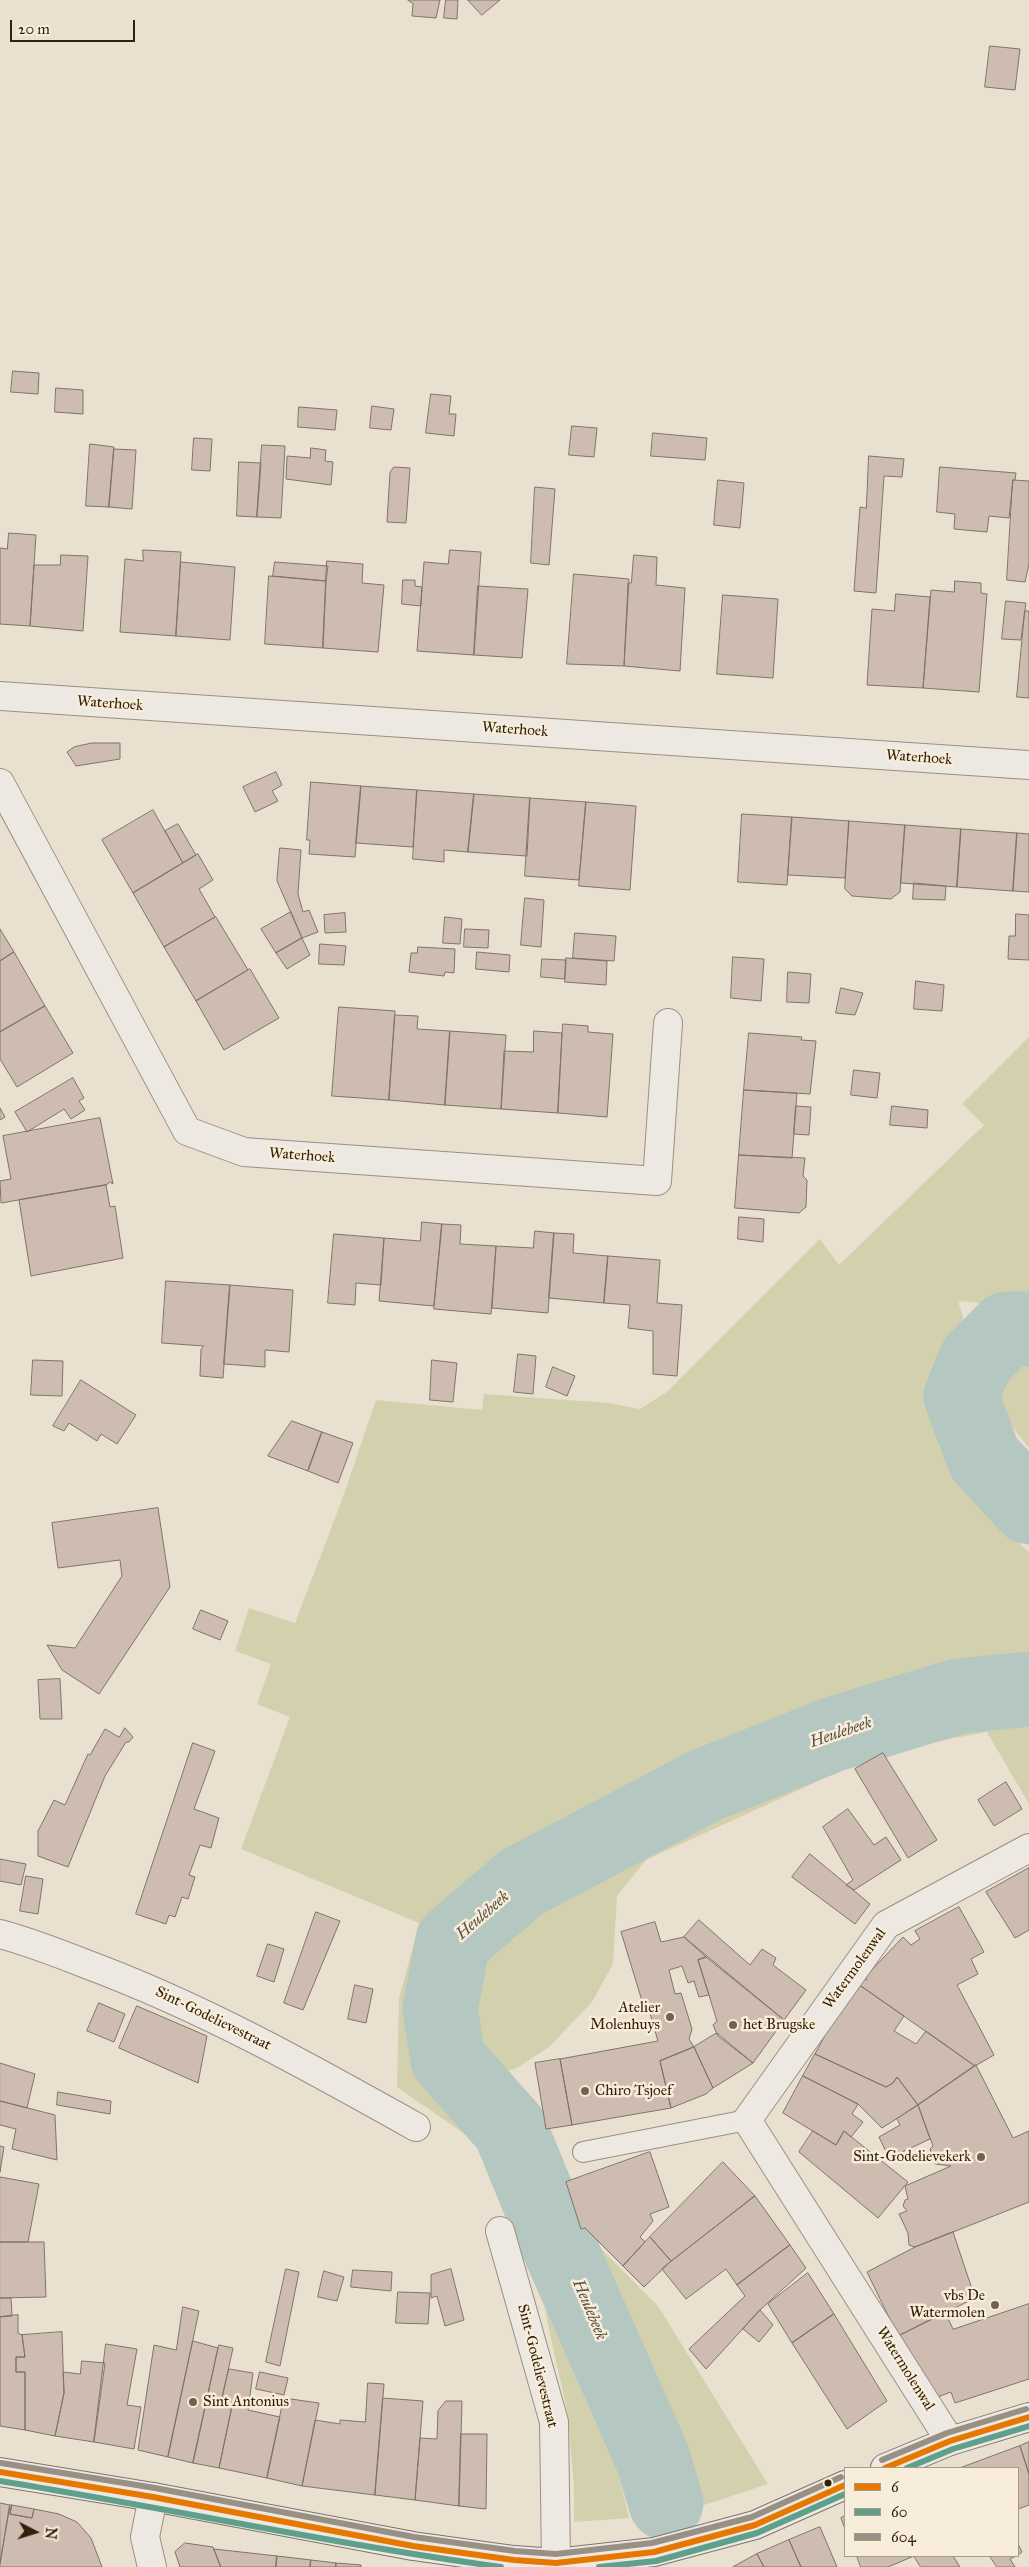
<!DOCTYPE html>
<html>
<head>
<meta charset="utf-8">
<style>
  body { margin:0 }
  #map { position:relative; width:1029px; height:2567px; overflow:hidden; background:#eae0d0; font-family:"IM FELL Great Primer",serif }
  canvas { display:block }
  .legend { position:absolute; left:844px; top:2467px; width:175px; height:90px; box-sizing:border-box; background:#f8ecda; border:1px solid #a99a86; margin:0; padding:6px 9px; list-style:none; font-size:15px; color:#322008 }
  .legend li { display:flex; align-items:center; gap:10px; height:25px }
  .legend b { width:25px; border:1px solid #a99a86 }
  .north { position:absolute; left:10px; top:2507px; width:50px; height:50px; -webkit-text-stroke:4px #f8ecda; paint-order:stroke; rotate:95deg; font-size:14px; font-weight:700; line-height:20px; text-align:center; color:#322008 }
  .north::after { content:''; display:block; margin:auto; width:18px; height:22px; background:#322008; clip-path:polygon(50% 0,100% 100%,50% 72%,0 100%) }
  .scale { position:absolute; left:10px; top:20px; width:125px; height:22px; box-sizing:border-box; border:2px solid #322008; border-top:0; padding-left:6px; font-size:15px; line-height:18px; white-space:nowrap; color:#322008; -webkit-text-stroke:4px #f8ecda; paint-order:stroke }
</style>
</head>
<body>
<div id="map">
<canvas width="1029" height="2567"></canvas>
<ul class="legend">
<li><b style="height:6px;background:#e67800"></b>6</li>
<li><b style="height:6px;background:#5ea08b"></b>60</li>
<li><b style="height:6px;background:#989084"></b>604</li>
</ul>
<div class="north">N</div>
<div class="scale">20 m</div>
</div>
<script>
const ctx = document.querySelector('canvas').getContext('2d');
ctx.lineJoin = 'round';
function fillPath(path, color) { ctx.fillStyle = color; ctx.fill(path, 'evenodd'); }
function trace(path, color, width, dash) { ctx.strokeStyle = color; ctx.lineWidth = width; ctx.lineCap = dash ? 'butt' : 'round'; ctx.setLineDash(dash || []); ctx.stroke(path); }
function drawText(font, color, halo, rows, align = 'center') {
  ctx.font = font + ' "IM FELL Great Primer",serif'; ctx.lineWidth = 5; ctx.setLineDash([]); ctx.textBaseline = 'middle'; ctx.strokeStyle = halo; ctx.fillStyle = color; for (const [text, x, y, turn = 0] of rows) {
    ctx.save(); ctx.translate(x, y); ctx.rotate((+turn || 0) * Math.PI / 180); ctx.textAlign = isNaN(turn) ? turn : align; if (halo) ctx.strokeText(text, 0, 0); ctx.fillText(text, 0, 0); ctx.restore();
  }
}
fillPath(new Path2D(`
  M1029,1037v271l-71,-7 5,16 -15,74 5,32 15,33 61,66v3l-14,15 14,12v116l-62,10 -105,21 -110,52 -140,61 -110,58 -55,46 -24,45v63l15,52 44,56 -9,8 -76,-53 2,-88 20,-76 -178,-74 49,-132 -33,-13 14,-40 -36,-13 14,-43 46,15 48,-126 33,-97 106,10 2,-16 125,9 31,6 27,-17 153,-153 19,26 145,-140 -22,-21z
  M1029,1351v97l-20,-25 -16,8c-3,-8 -8,-18 -9,-26 -5,-30 20,-47 45,-54z
  M1003,1698h26v106l-42,-72 -103,19 -238,109 -29,36 -4,68 -21,38 -43,45 -32,21 -21,7 -22,-13 -19,-19 -4,-28 3,-45 40,-53 144,-86 172,-78z
  M584,2232l74,74 110,178 -70,23z
  M537,2251l53,100 39,167 -55,4v-37l-7,-75 -20,-89z`), '#d3d0ae');
trace(new Path2D(`
  M1029,1329h-22l-31,31 -15,36 23,62 45,49
  M666,2503l-13,-44 -110,-249 -33,-81 -62,-70 -8,-50 13,-68 69,-59 184,-97 128,-51 125,-38 70,-7`), '#b4c7c1', 75);
const building = new Path2D(`
  M408,0h32l-4,18 -24,-2 1,-12z
  M446,0h12l-1,19 -13,-1z
  M468,0h32l-18,15z
  M990,46l30,3 -5,41 -30,-3z
  M13,371l26,2 -1,21 -27,-2z
  M56,388l27,2v24l-28,-2z
  M431,394l20,2 -2,18h7l-2,22 -28,-3z
  M372,406l22,3 -3,21 -21,-2z
  M299,407l38,3 -2,20 -37,-3z
  M572,426l25,2 -3,29 -25,-2z
  M653,433l54,5 -2,22 -54,-4z
  M194,438l18,1 -2,32 -18,-1z
  M90,444l24,3 -5,60 -23,-1z
  M262,445l23,1 -4,72 -24,-1z
  M311,448l15,2 -1,11 8,1 -2,23 -45,-6 1,-23 23,2z
  M114,449l22,1 -4,59 -23,-2z
  M869,456l35,3 -2,18 -18,-1 -8,117 -22,-2 6,-84 6,1z
  M239,462l22,1 -4,54 -20,-1z
  M394,467l16,1 -4,55 -19,-1 3,-49z
  M940,467l76,6 -1,7h-2l-4,38 -20,-2 -2,16 -33,-3 1,-15 -18,-2z
  M718,480l26,3 -4,45 -26,-3z
  M1013,480l16,1v83l-4,18 -18,-2z
  M535,487l20,2 -6,76 -18,-2z
  M9,533l27,2 -6,91 -30,-2v-76l7,1z
  M143,550l38,2 -5,84 -56,-4 5,-73 18,2z
  M450,550l31,2 -7,103 -57,-4 7,-89 24,2z
  M61,555l27,1 -5,75 -53,-5 4,-61h26z
  M634,555l23,2 -1,28 29,3 -5,83 -56,-5 4,-83h3z
  M327,561l36,3 -1,19 22,2 -6,67 -55,-4z
  M181,562l54,5 -5,73 -54,-4z
  M275,562l53,4 -2,15 -53,-5z
  M574,574l55,5 -5,87 -57,-2z
  M269,576l57,5 -3,67 -58,-4z
  M403,580h12v6l7,1 -1,19 -19,-2z
  M955,581l26,2v10l6,1 -8,98 -56,-4 8,-98 23,2z
  M478,586l50,3 -6,69 -48,-3z
  M896,594l34,3 -7,91 -56,-3 5,-76 22,2z
  M723,595l55,4 -5,79 -56,-4z
  M1006,601l20,2 -5,37 -19,-1z
  M1025,611h4v87l-12,-1z
  M92,743h28v16l-44,7 -9,-14 7,-5z
  M276,772l6,13 -10,6 6,10 -23,11 -12,-25z
  M311,782l50,4 -6,71 -46,-3 1,-14h-3z
  M361,786l56,4 -4,57 -57,-4z
  M417,790l57,4 -6,58 -24,-2v12l-31,-3z
  M474,794l56,4 -3,58 -59,-4z
  M530,798l56,4 -7,78 -54,-4z
  M586,802l50,4 -6,84 -51,-4z
  M153,810l30,53 -50,30 -31,-53z
  M742,814l50,3 -5,68 -49,-3z
  M792,817l57,4 -4,57 -57,-3z
  M849,821l56,4 -5,67 -9,7 -39,-3 -7,-7z
  M178,824l18,31 -13,8 -18,-32z
  M905,825l56,4 -4,58 -56,-4z
  M961,829l56,4 -4,58 -56,-4z
  M1017,833l12,1v58l-16,-1z
  M280,848l21,2 -3,44 5,18 6,-2 9,22 -16,6 -25,-57z
  M198,854l15,26 -14,9 16,28 -51,30 -31,-54z
  M914,883l32,3 -1,14 -32,-1z
  M525,898l19,2 -3,47 -20,-2z
  M291,912l11,26 -26,15 -15,-24z
  M345,913l1,19 -21,1 -1,-18z
  M1016,914l13,1v45l-21,-1 1,-23h6z
  M216,917l32,53 -52,31 -32,-54z
  M445,917l17,2 -2,25 -17,-1z
  M0,929l14,23 -14,9z
  M465,929l24,1 -1,18 -24,-1z
  M575,933l41,3 -2,25 -41,-3z
  M302,938l8,17 -23,14 -11,-16z
  M320,944l26,2 -2,19 -25,-1z
  M418,947l37,2 -1,24 -9,-1 -1,4 -35,-4 2,-19h6z
  M14,952l31,54 -45,26v-71z
  M477,952l33,3 -1,17 -33,-3z
  M733,957l31,2 -3,42 -30,-3z
  M566,958l41,3 -1,24 -41,-3z
  M542,959l24,1 -1,19 -24,-2z
  M250,969l29,49 -55,32 -28,-49z
  M788,972l23,2 -2,29 -22,-1z
  M916,981l28,4 -2,26 -28,-2z
  M841,988l22,5 -8,22 -19,-2z
  M45,1006l28,47 -56,34 -17,-28v-27z
  M339,1007l56,4 -6,89 -57,-4z
  M395,1015l23,1 -1,13 33,2 -5,74 -56,-5z
  M563,1024l25,2v6l25,2 -6,83 -49,-4z
  M450,1031l56,4 -5,74 -56,-4z
  M534,1031l28,2 -4,80 -57,-4 3,-58 29,1z
  M749,1033l53,4 -1,3 15,1 -6,53 -66,-4z
  M854,1070l26,3 -3,25 -26,-3z
  M73,1078l11,20 -5,3 6,9 -14,9 -7,-10 -37,23 -12,-20z
  M744,1090l53,3 -5,65 -53,-3z
  M796,1106l15,1 -2,28 -15,-1z
  M892,1106l36,4 -1,18 -37,-3z
  M0,1108l5,9 -5,3z
  M100,1118l13,66 -3,-2 -4,3 -105,18 -1,-22 11,-2 -8,-43z
  M739,1155l66,3 -2,18 4,4 -1,27 -7,6 -64,-5z
  M106,1185l4,22 5,-1 8,52 -92,18 -12,-76z
  M739,1217l25,2 -1,23 -25,-3z
  M422,1222l20,2 -8,82 -55,-5 5,-63 36,3z
  M442,1224l19,1 -1,19 36,2 -5,68 -57,-5z
  M535,1231l19,2 -6,80 -56,-5 4,-62 37,2z
  M554,1233l20,1 -1,19 35,3 -4,47 -55,-5z
  M334,1234l50,4 -3,47 -25,-2 -1,22 -27,-2z
  M608,1256l52,4 -3,43 25,2 -5,71 -24,-2v-43l-25,-3 2,-23 -26,-2z
  M166,1281l64,4 -7,93 -23,-2 1,-27 3,-3 -42,-3z
  M230,1285l63,5 -4,62 -24,-2v17l-41,-3z
  M518,1354l18,2 -3,38 -19,-2z
  M33,1360l30,1 -1,35 -31,-1z
  M432,1360l25,3 -4,39 -23,-2z
  M553,1367l22,9 -8,20 -21,-9z
  M81,1380l55,35 -19,29 -16,-10 -4,7 -28,-18 -5,8 -11,-5z
  M292,1421l30,11 -14,39 -40,-15z
  M322,1432l31,11 -15,40 -30,-12z
  M158,1508l12,79 -71,107 -37,-24 -15,-25 28,3 47,-72 -2,-16 -62,8 -6,-45z
  M201,1610l27,11 -8,19 -27,-11z
  M60,1679l2,40h-22l-2,-39z
  M125,1728l8,9 -4,5h-3l-21,34 -37,91 -30,-11v-25l16,-31 11,5 23,-51 2,1 15,-26 14,8z
  M193,1743l22,8 -21,58 25,9 -8,30 -11,-3 -11,30 6,2 -7,22 -6,-2 -7,20 -6,-2 -3,9 -30,-10z
  M883,1753l54,87 -29,18 -53,-89z
  M1006,1782l16,27 -28,17 -16,-26z
  M848,1809l26,36 12,-8 15,23 -47,30 -8,-5 7,-5 -30,-53z
  M810,1854l60,50 -15,20 -63,-47z
  M0,1859l26,5 -5,21 -21,-4z
  M1029,1868v62l-14,8 -29,-46z
  M26,1876l17,3 -5,35 -18,-3z
  M959,1907l25,45 -13,7 7,15 -21,11 37,70 -19,11 -117,-82 9,-5 -1,-3 37,-39 8,8 9,-6 -5,-8z
  M316,1912l24,9 -37,89 -19,-7z
  M699,1920l51,45 12,-16 14,9 -3,7 33,25 -22,30 -100,-83z
  M655,1922l6,20 23,-5 22,20 -8,3 11,35 -10,2 -5,-16 -6,2 -6,-17 -13,4 6,24 6,-1 11,36 -3,10 5,8 -34,14 11,47 -99,17 -12,-66 98,-18 -11,-38 -4,1 -22,-72z
  M268,1944l16,5 -10,33 -17,-6z
  M706,1957l78,63 -31,43 -35,-27 -5,-11 4,-4 -19,-61z
  M858,1984l46,32 -10,15 22,13 10,-13 49,35 -57,39 -21,-28 -4,6 -7,4 -71,-33 30,-56z
  M355,1985l18,4 -7,34 -18,-4z
  M99,2003l26,11 -11,28 -27,-11z
  M137,2006l70,30 -9,47 -79,-35z
  M717,2033l36,30 -40,25 -19,-41z
  M694,2047l19,41 -7,6 -35,14 -11,-47z
  M815,2054l71,33 7,-4 4,-6 21,28 -36,23 -24,-24 -55,-28z
  M560,2059l12,66 -26,4 -11,-66z
  M0,2063l35,11 -8,34 -27,-7z
  M976,2065l37,73 16,-7v71l-114,45 -6,-2 -1,-12 -9,-19 8,-3 -4,-5 2,-6 3,-1 -3,-13 46,-20 -16,-2 -5,-15 3,-3 -15,-41z
  M803,2076l55,28 -6,10 11,8 -12,15 -7,-6 -8,14 -53,-32z
  M58,2092l53,9 -1,13 -53,-9z
  M0,2101l55,14 2,45 -45,-11 4,-20 -16,-4z
  M918,2105l12,34 -41,19 -10,-21 21,-12 -3,-6z
  M813,2131l23,14 8,-14 64,51 -30,36 -79,-66z
  M0,2146l4,1 -4,25z
  M650,2152l19,55 -19,7 3,7 -13,16 5,5 -22,24 -38,-38 -4,1 -15,-47z
  M723,2162l32,34 -84,65 -21,-24z
  M0,2177l39,7 -11,58h-28z
  M755,2196l35,49 -53,40 -11,-16 -40,30 -24,-30z
  M953,2232l22,66 -77,38 -31,-64 48,-25z
  M650,2237l21,24 -27,26 -21,-21z
  M0,2242h44l2,55 -46,1z
  M790,2245l16,23 -46,42 -54,59 -17,-20 56,-53 -8,-11z
  M286,2269l13,3 -19,94 -14,-4z
  M451,2269l13,51 -19,6 -8,-30 -6,2v-23z
  M353,2270l39,2 -1,19 -40,-4z
  M324,2271l20,6 -7,24 -19,-4z
  M808,2273l26,41 -42,29 -24,-39z
  M398,2292l32,1 -2,31 -32,-1z
  M0,2298h11l1,18 -12,1z
  M1029,2304v75l-74,24 -4,-11 -19,7 -31,-62 -3,-1 47,-24 8,17z
  M183,2307l16,4 -31,146 -30,-7 16,-105 22,5z
  M760,2310l13,15 -14,17 -16,-13z
  M834,2314l53,87 -40,28 -55,-86z
  M18,2315v18l4,2 3,22h-9v15h9v58l-25,-4v-109z
  M62,2332l2,61 -9,43 -30,-6v-58h-9v-15h9l-3,-22z
  M193,2341l25,7 -25,115 -25,-6z
  M106,2344l31,5 -10,56 14,2 -7,42 -40,-7z
  M219,2345l14,3 -12,55 11,3 -13,62 -26,-5z
  M82,2361l23,2 -11,79 -39,-6 9,-43 -1,-21 17,2z
  M229,2369l24,4 -5,37 32,7 -13,61 -48,-10 13,-62 -11,-3z
  M260,2372l28,6 -4,17 -28,-6z
  M368,2383l16,1 -9,111 -73,-9 13,-66 25,4v-4l25,2z
  M284,2398l35,5 -17,83 -35,-8z
  M383,2398l40,3 -8,99 -40,-5z
  M446,2401h16l-3,105 -44,-6 5,-62 17,1 1,-28z
  M461,2434h26l-1,75 -27,-3z
  M1029,2442v32l-9,-28z
  M1020,2446l9,28v31l-11,4v-41h-58z
  M0,2503l10,2 -10,58z
  M10,2505h2l-2,9 22,4 2,-9 25,5 18,8 14,16 11,29h-102z
  M12,2505l22,4 -2,9 -22,-4z
  M845,2516v13l-4,-11z
  M820,2527l17,40h-36l-12,-27z
  M789,2540l12,27h-37l-7,-13z
  M185,2543l28,4 8,20h-41l-5,-15z
  M1018,2544l4,8 -4,3z
  M214,2549l63,7 -1,11h-55z
  M757,2554l7,13h-31z
  M277,2556l34,4 -1,7h-34z
  M857,2556h57l-26,11h-27z
  M914,2556h39l7,11h-39z
  M990,2556h26l-6,3 5,8h-18z
  M311,2560l25,3v4h-26z
  M336,2563l25,2v2h-25z`);
fillPath(building, '#cfbcb0');
trace(building, '#7d756a', 1);
const lane = new Path2D(`
  M583,2152l164,-32`);
const street = new Path2D(`
  M0,696l1029,69
  M0,783l187,348 57,21 413,29 11,-158
  M0,1934c30,8 58,19 86,30 116,43 223,103 330,163
  M500,2231l54,191 2,141
  M950,2441l-203,-321 139,-195 143,-77
  M152,2567l-7,-30 8,-40`);
const secondary = new Path2D(`
  M885,2468l65,-27 79,-24
  M0,2472l153,25 260,49 101,14 42,3 98,-11 101,-27 90,-40`);
trace(lane, '#989084', 22);
trace(street, '#989084', 30);
trace(secondary, '#7d756a', 30);
trace(lane, '#ede8e1', 20);
trace(street, '#ede8e1', 28);
trace(secondary, '#ede8e1', 28);
trace(new Path2D(`
  M885,2468l65,-27 79,-24
  M0,2472l153,25 260,49 101,14 42,3 98,-11 101,-27 90,-40`), '#e67800', 6);
trace(new Path2D(`
  M907,2468l46,-19 76,-23
  M0,2481c167,27 333,63 501,86
  M599,2567l57,-6 101,-28 88,-39`), '#5ea08b', 6);
trace(new Path2D(`
  M882,2460l65,-27 79,-24
  M1,2463l154,25 259,49 101,14 41,3 96,-11 100,-26 89,-40`), '#989084', 6);
for (const [x, y, r, color] of [
  [670,2017,5,"#72634e"],
  [733,2025,5,"#72634e"],
  [585,2091,5,"#72634e"],
  [981,2157,5,"#72634e"],
  [995,2305,5,"#72634e"],
  [193,2402,5,"#72634e"],
  [828,2483,4.5,"#322008"]
]) { const dot = new Path2D(); dot.arc(x, y, r, 0, 2 * Math.PI); ctx.fillStyle = color; ctx.fill(dot); trace(dot, '#f8ecda', 2); }
drawText('15px', '#322008', '#f8ecda', [
  ["Waterhoek",110,704,4],
  ["Waterhoek",515,730,4],
  ["Waterhoek",919,758,4],
  ["Waterhoek",302,1156,4],
  ["Watermolenwal",855,1969,-54],
  ["Sint-Godelievestraat",213,2019,26],
  ["Sint-Godelievestraat",537,2366,76],
  ["Watermolenwal",905,2369,58]
]);
drawText('15px', '#322008', '#f8ecda', [
  ["Atelier",660,2008],
  ["Molenhuys",660,2025],
  ["het Brugske",743,2025,"left"],
  ["Chiro Tsjoef",595,2091,"left"],
  ["Sint-Godelievekerk",971,2157],
  ["vbs De",985,2296],
  ["Watermolen",985,2313],
  ["Sint Antonius",203,2402,"left"]
], 'right');
drawText('italic 16px', '#524f3d', '#f8ecda', [
  ["Heulebeek",841,1733,-19],
  ["Heulebeek",483,1916,-41],
  ["Heulebeek",589,2310,67]
]);
</script>
</body>
</html>
